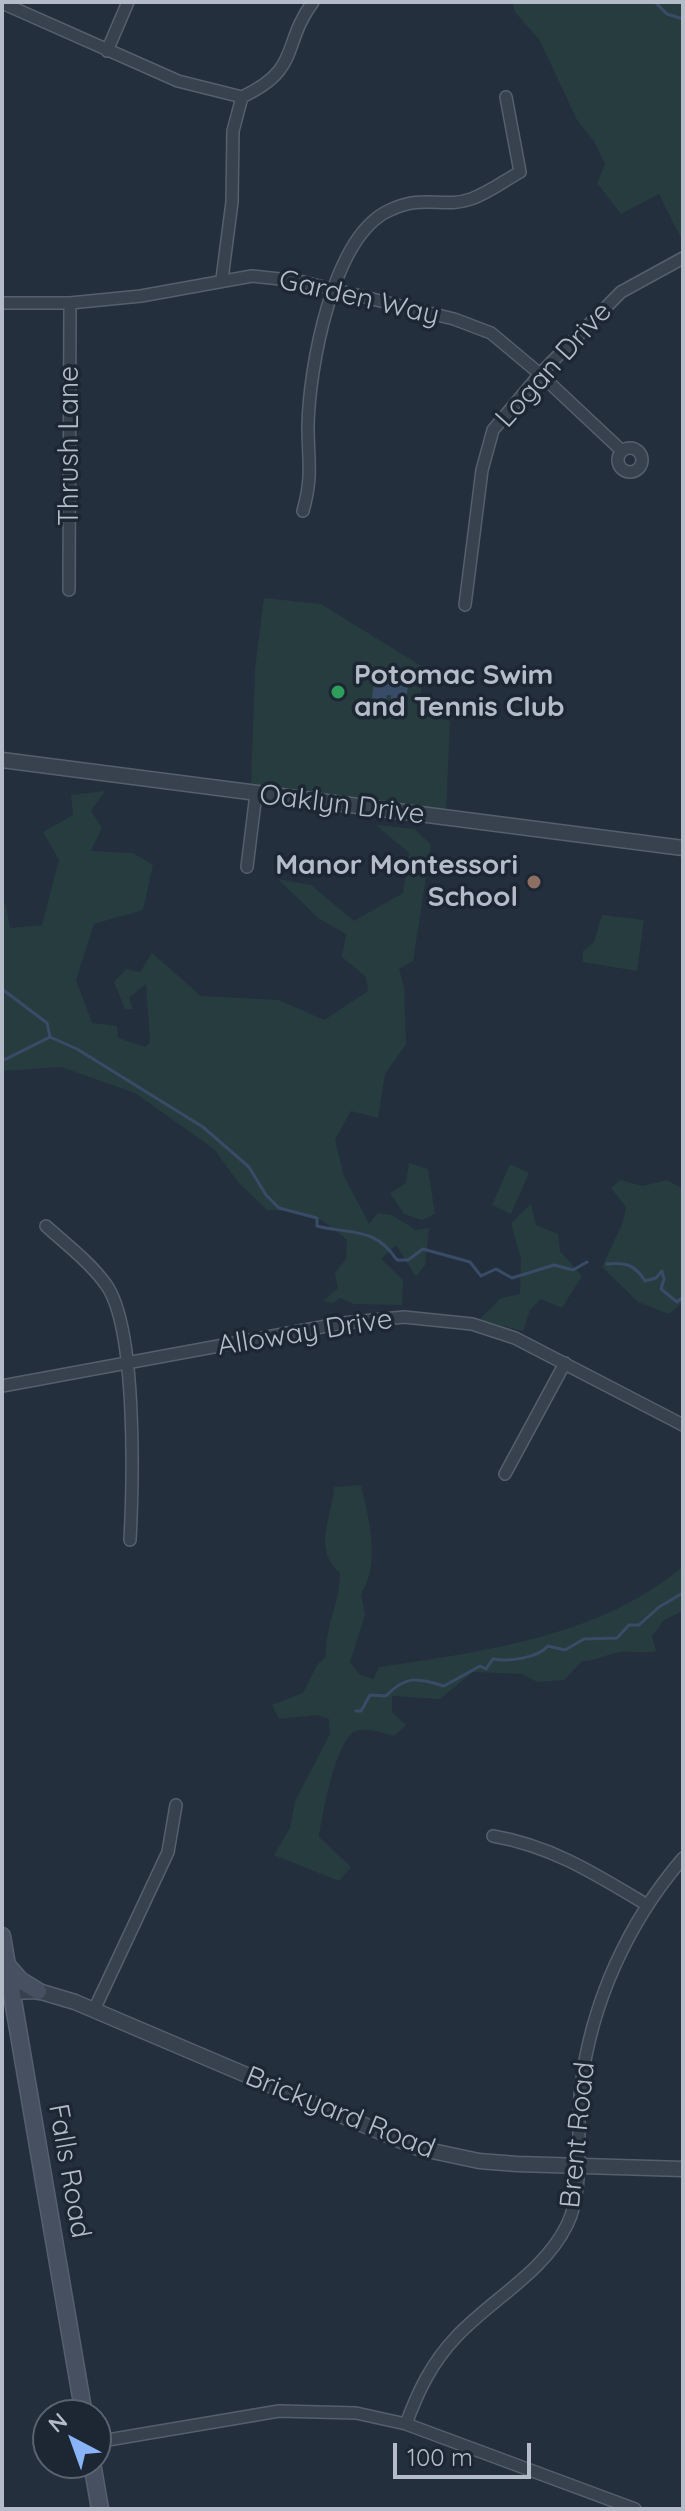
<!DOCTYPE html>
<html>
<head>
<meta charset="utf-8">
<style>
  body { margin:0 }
  #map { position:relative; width:685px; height:2511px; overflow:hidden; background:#242f3e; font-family:Quicksand,sans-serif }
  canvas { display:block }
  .frame { position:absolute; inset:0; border:4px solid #b4bcc9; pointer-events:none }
  .north { position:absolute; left:32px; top:2399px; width:80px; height:80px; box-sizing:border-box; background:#1d2633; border:2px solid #59626f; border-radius:50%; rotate:319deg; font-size:22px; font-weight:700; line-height:32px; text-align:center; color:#b4bcc9 }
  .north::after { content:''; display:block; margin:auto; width:28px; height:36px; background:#8ab4f8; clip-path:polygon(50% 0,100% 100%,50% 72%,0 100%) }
  .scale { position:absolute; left:393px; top:2443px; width:138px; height:36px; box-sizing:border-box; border:4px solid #b4bcc9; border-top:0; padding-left:10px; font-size:24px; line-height:28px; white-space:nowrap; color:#b4bcc9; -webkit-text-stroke:6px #1d2633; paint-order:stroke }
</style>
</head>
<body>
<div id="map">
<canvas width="685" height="2511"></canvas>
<div class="frame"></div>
<div class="north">N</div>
<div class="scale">100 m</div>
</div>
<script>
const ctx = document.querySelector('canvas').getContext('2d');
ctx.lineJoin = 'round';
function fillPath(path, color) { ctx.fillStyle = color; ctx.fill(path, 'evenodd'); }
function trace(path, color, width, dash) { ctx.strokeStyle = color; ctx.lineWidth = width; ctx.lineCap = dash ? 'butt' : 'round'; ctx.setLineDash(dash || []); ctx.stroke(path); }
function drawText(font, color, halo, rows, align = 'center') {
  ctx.font = font + ' Quicksand,sans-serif'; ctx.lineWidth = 7; ctx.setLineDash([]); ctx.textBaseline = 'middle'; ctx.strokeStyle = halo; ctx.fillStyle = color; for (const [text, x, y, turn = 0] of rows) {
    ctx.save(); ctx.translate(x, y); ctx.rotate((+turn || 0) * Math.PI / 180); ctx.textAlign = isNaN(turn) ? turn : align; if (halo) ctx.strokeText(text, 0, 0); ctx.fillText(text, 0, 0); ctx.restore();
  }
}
fillPath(new Path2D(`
  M512,2h171v240l-24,-48 -38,20 -24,-31 8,-19 -11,-23 -17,-21 -37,-79 -25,-29z
  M264,598l57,6 102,63 -4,48 31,6 -4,92 -195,-27 4,-117z
  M105,791l-14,20 11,17 -11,23 42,2 20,12 -10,45 -49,14 -18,56 16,43 25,3 1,12 27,9 5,-5 -4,-58 -17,14 4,11h-8l-11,-27 12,-13 14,3 12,-19 49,43 78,4 45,20 44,-29 -2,-14 -24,-20 4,-23 -28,-16 -40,-39 33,6 43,36 49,-28 6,-40 -33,-28 39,4 16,16 -18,116 -14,8 5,18 2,57 -21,30 -7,44 -27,-7 -16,29 9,36 25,48 9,-11 14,2 24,15 13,-2 -4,37 -9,12 -20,-32 -15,14 22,21 -1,25 -48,-1 -14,-6 -7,5 -10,-2 15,-13 -3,-15 11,-14 1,-19c-30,-27 -41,-29 -80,-30l-29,-28 -24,-33 -79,-56 -74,-26 -59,4v-166h4l4,23 32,-3 17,-65 -16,-28 30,-17 -2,-20z
  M602,915l42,5 -7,51 -54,-9v-11l11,-9z
  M409,1163l19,6 7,45 -13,6 -18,-6 -14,-21 16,-10z
  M510,1164l19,9 -18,41 -19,-9z
  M620,1180l23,6 24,-6 16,9v113l-14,12 -31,-12 -36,-35 21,-45 3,-15 -15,-19z
  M531,1204l5,21 22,9 2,17 22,25 -20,32 -21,-9 -11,11 -7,21 -44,-11 22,-22 19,-4 1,-35 -10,-36z
  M361,1485c8,35 20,78 0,109l4,21 -15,47 9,12 14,5 6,-12c102,-15 224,-31 304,-101v45l-19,9 -12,16 4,15c-13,3 -22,0 -34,1 -14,1 -24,9 -40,9l-18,19 -27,2 -15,-8 -49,-2 -33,27 -48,-3v16l14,13 -12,11c-12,-3 -26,-9 -38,-5 -20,7 -34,85 -37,106l32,30 -12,14 -65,-26 16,-27 5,-27 35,-67 -1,-15 -12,-4 -38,4 -7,-14 31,-12 14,-28 9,-9c-1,-32 14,-52 14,-83 -28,-23 -8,-55 -6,-86z`), '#263c3f');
fillPath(new Path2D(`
  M375,675l34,5 -5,34 -13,-1v-18h-4l-2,9h-7l-6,-7z`), '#394c67');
trace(new Path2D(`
  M655,2l12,12 16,5
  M2,989l45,34 3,14
  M2,1061l48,-24 27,12 126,78 46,40 17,28 13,13 38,10v8c35,9 57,0 80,34h11l15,-11 47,13 11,14 15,-7 16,9 42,-13 19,5 14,-8
  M607,1264c19,-2 28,1 38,17l11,-3 6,-7 2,8 -3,10 16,13 6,-5
  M356,1711h5l9,-16 16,1c19,-20 31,-19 58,-10l36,-20 6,3 7,-10c15,3 45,-1 55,-13l17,4 19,-11 33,-1 12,-13h10l20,-18 24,-14`), '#394c67', 3);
const minor = new Path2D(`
  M2,3l176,78 64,16
  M107,51l21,-49
  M222,279l10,-77 1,-71 9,-34c60,-28 39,-52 71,-95
  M2,303h68l71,-7 111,-20 47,5 155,38 37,14 49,41 82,77
  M618 460a12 12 0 1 1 24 0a12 12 0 1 1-24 0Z
  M303,511c10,-35 5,-51 5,-85 1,-57 24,-188 80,-215 36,-18 54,-2 83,-12 17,-6 33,-18 49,-27l-14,-75
  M69,590l1,-287
  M465,605l17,-135 11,-40 47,-56 81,-82 62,-34
  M247,867l9,-73
  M46,1226c21,19 45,37 61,60 30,45 26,198 23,254
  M2,1386l341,-63 61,-6 68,7 43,14 168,87
  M505,1474l60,-111
  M493,1836c59,10 104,39 154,69
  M94,2010l74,-158 8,-47
  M406,2424c12,-33 26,-62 51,-88 35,-37 87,-64 110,-111 19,-38 8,-96 14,-138 10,-84 47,-165 102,-229
  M96,2442l183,-31 77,2 50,11 229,85`);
const tertiary = new Path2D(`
  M2,760l681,88
  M11,1992l27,-1 37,11 343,146 61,13 38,3 166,5`);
const secondary = new Path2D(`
  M2,1936l82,479
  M7,1965l13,15 18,11
  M92,2463l8,46`);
trace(minor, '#565f6c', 14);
trace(tertiary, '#565f6c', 17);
trace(secondary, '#565f6c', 19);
trace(minor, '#38414e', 11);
trace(tertiary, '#38414e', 14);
trace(secondary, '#465061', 16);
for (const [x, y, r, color] of [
  [338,692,8,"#2e9e5b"],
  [534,882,8,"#8d6e63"]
]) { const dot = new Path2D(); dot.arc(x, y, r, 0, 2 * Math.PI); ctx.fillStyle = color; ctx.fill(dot); trace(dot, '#1d2633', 3); }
drawText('28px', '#b4bcc9', '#1d2633', [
  ["Garden Way",359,298,13],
  ["Logan Drive",554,365,-48],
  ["Thrush Lane",70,446,-90],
  ["Oaklyn Drive",342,805,7],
  ["Alloway Drive",305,1333,-9],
  ["Brickyard Road",340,2113,22],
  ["Brent Road",578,2135,-84],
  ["Falls Road",69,2171,80]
]);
drawText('bold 28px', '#b4bcc9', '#1d2633', [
  ["Potomac Swim",354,676],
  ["and Tennis Club",354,708],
  ["Manor Montessori",518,866,"right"],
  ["School",518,898,"right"]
], 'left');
</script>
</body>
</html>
